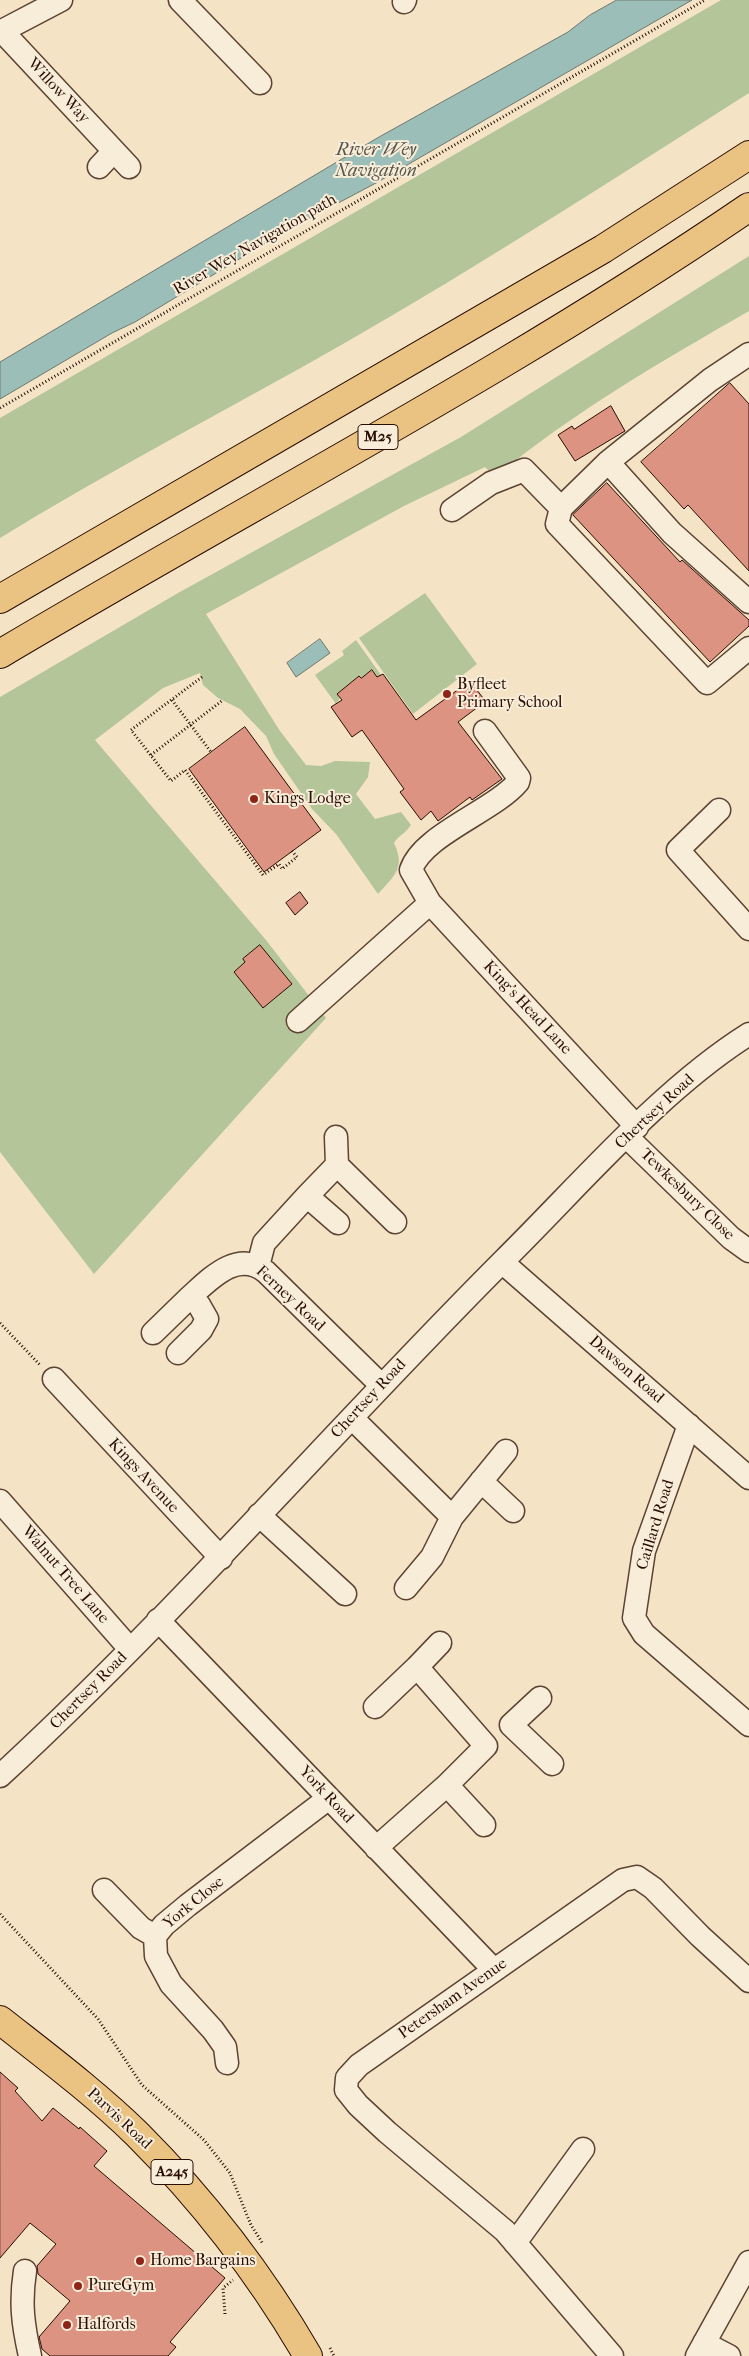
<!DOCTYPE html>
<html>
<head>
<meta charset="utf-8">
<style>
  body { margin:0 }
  canvas { display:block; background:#f4e4c5 }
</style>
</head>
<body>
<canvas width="749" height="2356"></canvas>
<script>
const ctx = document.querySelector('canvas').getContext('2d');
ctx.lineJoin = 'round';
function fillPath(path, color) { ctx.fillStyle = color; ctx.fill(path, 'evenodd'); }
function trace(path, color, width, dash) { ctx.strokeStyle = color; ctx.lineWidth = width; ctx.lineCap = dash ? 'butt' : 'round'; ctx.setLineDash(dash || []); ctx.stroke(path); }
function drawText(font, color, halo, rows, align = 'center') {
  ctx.font = font + ' "IM FELL French Canon",serif'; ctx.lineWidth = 4; ctx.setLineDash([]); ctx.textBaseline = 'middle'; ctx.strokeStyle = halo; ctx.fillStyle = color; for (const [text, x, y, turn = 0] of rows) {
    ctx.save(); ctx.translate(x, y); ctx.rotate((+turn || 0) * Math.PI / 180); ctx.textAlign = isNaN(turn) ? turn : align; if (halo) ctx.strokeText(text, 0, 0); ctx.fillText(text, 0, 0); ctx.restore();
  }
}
fillPath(new Path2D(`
  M721,0h28v93c-134,85 -268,172 -406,251 -114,65 -231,125 -343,194v-120z
  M749,256v55c-87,50 -177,102 -254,166l-10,-10 -81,39 -198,108 74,117 26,34 15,1 14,-5 35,1 -2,15 -12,17 19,25 26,-7 10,13c-6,9 -13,11 -17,18 12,25 0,33 -16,51l-42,-60 -24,-25 -38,-55 -8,-18 -26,-27 -22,-11 -15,-13 -3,-12 -37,15 -68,52 171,200 60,78 -232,256 -94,-122v-455l178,-104 283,-156z
  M425,593l52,71 -64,50 -54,-76z
  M356,640l25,35 -3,3 -6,-8 -11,8 -2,-2 -22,18 3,4 -4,6 -21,-29 29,-20 -2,-4z`), '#b4c59a');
const water = new Path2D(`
  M617,0h75l-316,183 -87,46 -154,93 -23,11 -112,66v-37l379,-225 189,-105 22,-17z
  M320,639l10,14 -34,24 -9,-14z`);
fillPath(water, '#9cbeb8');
trace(water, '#6e776f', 1);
const building = new Path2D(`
  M730,383l19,21v167l-61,-66 -4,4 -43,-47z
  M611,406l14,25 -50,30 -17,-26 14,-9 2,3z
  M607,483l73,79 2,-2 67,60v6l-39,36 -137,-147z
  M372,670l5,7 6,-3 33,46 54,-39 13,17 -7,6 2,3 -20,15 44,57 -30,21 -2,-3 -32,24 -7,-10 -10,9 -21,-28 4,-3 -42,-59 -10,7 -21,-30 11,-7 -5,-6 22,-18 2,2z
  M245,727l76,103 -57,42 -75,-103z
  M300,892l8,11 -13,12 -9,-12z
  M260,945l32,39 -29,24 -29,-36 11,-10 -2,-3z
  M0,2072l18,16 -3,3 27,30 11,-13 26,21 1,-2 27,24 -13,15 131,112 -55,64 6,5 -8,9h-118l-8,-7 -3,-12 31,-36 -32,-27 -1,-8 19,-22 -26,-21 -30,35z`);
fillPath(building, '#dd9381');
trace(building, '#290d02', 1);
const minor = new Path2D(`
  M180,0l80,83
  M404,2l1,-2
  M2,31l127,136
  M0,32l61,-32
  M99,167l15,-16
  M749,354l-39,26 -102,82 -47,46 -4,16 150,159 42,-35
  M608,462l64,71 77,69
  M452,510l39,-27 33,-13 37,38
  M485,731l34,47 -1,4c-24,29 -96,53 -107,88l19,33 207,224
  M719,810l-41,40 71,79
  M298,1021l132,-118
  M336,1137l1,28
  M627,1137l104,101 18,13
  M307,1196l30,-31 58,57
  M502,1262l247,216
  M258,1266l6,-23 43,-47 31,27
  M153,1333l37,-36
  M178,1353l23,-23 6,-11 -8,-14 -9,-8c21,-19 48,-48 76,-25l115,113
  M54,1379l167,179
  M352,1418l100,99 -20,40 -26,31
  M689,1425l-45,126 -10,67 10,16 105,91
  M481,1481l32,30
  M0,1501l130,148
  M259,1515l86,79
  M452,1517l54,-66
  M158,1620l336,350
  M440,1643l-23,24 69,79 -39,39
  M540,1698l-29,27 41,39
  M375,1707l42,-40
  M0,1776c177,-163 334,-346 504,-516 75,-74 156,-170 245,-226
  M376,1848l71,-63 37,40
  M104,1890l37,38 14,8
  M227,2063l-2,-16 -12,-17 -42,-46 -15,-28 -1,-20 9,-11 24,-20 141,-107
  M515,2243l68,-94
  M25,2271c-5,32 -2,54 5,85
  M704,2343l25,13
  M612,2356l-107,-125 -118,-99 -29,-27 -12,-15 1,-12 12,-13 264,-185 14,-3 16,11 47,48 49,45
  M697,2356l52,-94`);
const major = new Path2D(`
  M0,2020c47,37 95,73 137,114 67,67 124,141 171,222`);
const highway = new Path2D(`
  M0,599l603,-350 146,-94
  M0,654c250,-149 509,-283 749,-447`);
trace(minor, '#5c4333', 25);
trace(major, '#290d02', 30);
trace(highway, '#290d02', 30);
trace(new Path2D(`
  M0,408l705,-408
  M202,677l-71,53 40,51 14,-11 78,105 16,-11 3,5 15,-12 -5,-6
  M172,700l39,52
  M151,755l72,-55
  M0,1323l41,43
  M0,1914l98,105 44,66 62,55 26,33 21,52 12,19
  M225,2314l-2,-26 10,-8
  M330,2348l4,8`), '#290d02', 3, [1, 2.5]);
trace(minor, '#f8edd9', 22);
trace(major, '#eac282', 28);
trace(highway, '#eac282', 28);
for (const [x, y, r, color] of [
  [447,694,5,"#8f2418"],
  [254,799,5,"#8f2418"],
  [140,2261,5,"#8f2418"],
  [78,2286,5,"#8f2418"],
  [67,2325,5,"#8f2418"]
]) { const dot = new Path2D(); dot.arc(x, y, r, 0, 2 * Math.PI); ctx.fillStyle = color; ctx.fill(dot); trace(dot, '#f8edd9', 2); }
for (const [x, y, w] of [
  [378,437,40],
  [172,2172,42]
]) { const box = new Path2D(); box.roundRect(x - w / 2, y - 12.5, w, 25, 4); ctx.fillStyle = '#f8edd9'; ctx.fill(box); trace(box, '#290d02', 1); }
drawText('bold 15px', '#290d02', null, [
  ["M25",378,437],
  ["A245",172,2172]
]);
drawText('16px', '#290d02', '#f8edd9', [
  ["Willow Way",58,91,47],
  ["River Wey Navigation path",255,245,-30],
  ["King's Head Lane",527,1008,47],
  ["Chertsey Road",655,1112,-43],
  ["Tewkesbury Close",687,1195,44],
  ["Ferney Road",290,1299,43],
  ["Dawson Road",626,1370,41],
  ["Chertsey Road",369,1399,-47],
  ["Kings Avenue",143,1476,47],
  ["Caillard Road",656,1525,-73],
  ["Walnut Tree Lane",65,1575,49],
  ["Chertsey Road",89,1691,-45],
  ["York Road",326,1795,47],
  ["York Close",194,1903,-39],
  ["Petersham Avenue",453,1999,-35],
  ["Parvis Road",119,2119,43]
]);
drawText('16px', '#290d02', '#f8edd9', [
  ["Byfleet",457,685],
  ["Primary School",457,703],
  ["Kings Lodge",264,799],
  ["Home Bargains",150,2261],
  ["PureGym",88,2286],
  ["Halfords",77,2325]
], 'left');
drawText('italic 18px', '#57544b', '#f8edd9', [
  ["River Wey",376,151],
  ["Navigation",376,172]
]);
</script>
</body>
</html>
